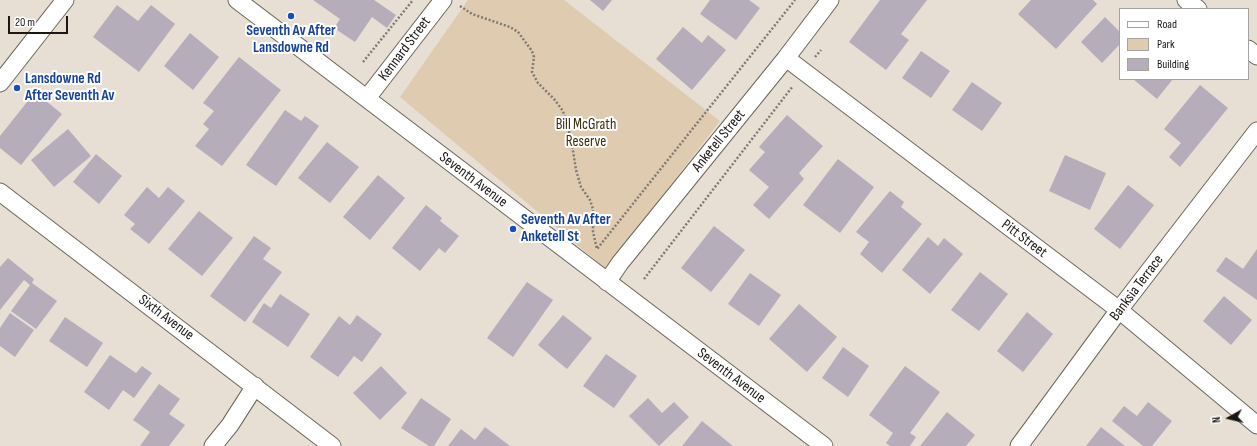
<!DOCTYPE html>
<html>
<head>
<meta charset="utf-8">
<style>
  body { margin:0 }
  #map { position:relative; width:1257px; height:446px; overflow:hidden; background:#e7dfd3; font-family:"Sofia Sans Condensed",sans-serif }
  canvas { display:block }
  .legend { position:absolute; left:1119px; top:8px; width:130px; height:72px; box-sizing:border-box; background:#fff; border:1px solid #a4a3a1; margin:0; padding:5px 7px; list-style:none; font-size:12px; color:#1b1814 }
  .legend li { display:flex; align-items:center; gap:8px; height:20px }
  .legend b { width:20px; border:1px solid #a4a3a1 }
  .north { position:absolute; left:1209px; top:398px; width:40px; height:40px; -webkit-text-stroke:3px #fff; paint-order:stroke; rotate:262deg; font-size:11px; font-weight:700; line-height:16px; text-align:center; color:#1b1814 }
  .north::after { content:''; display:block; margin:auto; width:14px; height:18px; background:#1b1814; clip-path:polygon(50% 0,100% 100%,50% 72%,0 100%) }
  .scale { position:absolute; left:8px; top:16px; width:60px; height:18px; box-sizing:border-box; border:2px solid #1b1814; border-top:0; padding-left:5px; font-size:12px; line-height:14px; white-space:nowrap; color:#1b1814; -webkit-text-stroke:3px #fff; paint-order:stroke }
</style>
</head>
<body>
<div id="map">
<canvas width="1257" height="446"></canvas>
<ul class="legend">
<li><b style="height:5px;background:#fff"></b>Road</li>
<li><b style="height:11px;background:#decbb0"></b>Park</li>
<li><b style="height:11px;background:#b5adb9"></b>Building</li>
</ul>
<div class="north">N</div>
<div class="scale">20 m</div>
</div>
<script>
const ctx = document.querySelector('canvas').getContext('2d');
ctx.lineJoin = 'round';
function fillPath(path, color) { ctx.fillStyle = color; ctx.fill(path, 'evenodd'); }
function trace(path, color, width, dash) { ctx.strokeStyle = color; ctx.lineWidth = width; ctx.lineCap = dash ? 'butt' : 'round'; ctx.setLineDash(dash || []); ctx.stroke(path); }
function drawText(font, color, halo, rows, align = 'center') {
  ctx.font = font + ' "Sofia Sans Condensed",sans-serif'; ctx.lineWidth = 4; ctx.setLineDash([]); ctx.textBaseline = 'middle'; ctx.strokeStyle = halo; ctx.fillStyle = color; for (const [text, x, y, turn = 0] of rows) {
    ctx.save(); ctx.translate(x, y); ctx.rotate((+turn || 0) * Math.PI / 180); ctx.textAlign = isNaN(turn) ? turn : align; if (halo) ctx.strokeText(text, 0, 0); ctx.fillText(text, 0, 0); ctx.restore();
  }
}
fillPath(new Path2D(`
  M468,0h96l156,121 -114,148 -206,-172z`), '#decbb0');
fillPath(new Path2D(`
  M313,0h61l22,15 -9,13 -15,-11 -17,25 -21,-14 6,-9z
  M590,0h22l-9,11z
  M710,0h39l11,8 -24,32 -36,-26z
  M880,0h47l-26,34 8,6 -23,30 -37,-28z
  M1031,0h62l4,4 -41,45 -38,-35z
  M117,5l21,16 13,-16 24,19 -36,48 -46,-35z
  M1105,17l15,15v12l-18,19 -21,-21z
  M683,27l19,16 6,-8 18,15 -34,40 -36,-31z
  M190,33l29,24 -26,33 -29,-24z
  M921,51l29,20 -19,27 -29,-20z
  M239,57l42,33 -59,76 -27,-20 14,-17 -6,-5 11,-13 -11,-8z
  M1133,79h40l-16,20z
  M972,82l30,21 -20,28 -30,-21z
  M1200,85l28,23 -48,59 -11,-10 12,-14 -17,-14z
  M35,92l27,22 -41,51 -21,-17v-12z
  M285,110l16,11 4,-5 14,10 -43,60 -30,-21z
  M787,115l36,31 -24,27 5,6 -35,40 -16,-14 16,-18 -20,-17 16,-18 -6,-5z
  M68,129l23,27 -37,31 -23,-27z
  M327,142l32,25 -29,36 -32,-25z
  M96,154l26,22 -23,28 -26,-22z
  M1065,155l41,18 -16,37 -41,-19z
  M838,159l36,28 -34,46 -37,-28z
  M378,175l27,23 -35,42 -27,-23z
  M1128,185l26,20 -34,44 -26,-20z
  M147,187l12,11 9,-11 17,14 -36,43 -19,-15 5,-5 -11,-9z
  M890,191l14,11 -3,5 21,17 -40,49 -22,-19 9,-12 -13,-10z
  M426,205l16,13 -2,3 19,15 -14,17 -6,-5 -19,23 -28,-23z
  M199,211l34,27 -31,38 -34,-27z
  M714,226l31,24 -34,42 -30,-24z
  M254,236l17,12 -8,11 19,13 -37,50 -35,-26z
  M928,237l10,9 6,-8 19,16 -33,40 -28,-24z
  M1257,249v51l-41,-29 10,-14 17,12z
  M8,258l26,21 -2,4 25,18 -21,28 -25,-18 19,-26 -6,-5 -24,30v-43z
  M980,272l28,22 -29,37 -28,-21z
  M750,273l31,22 -22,31 -31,-22z
  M527,282l26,18 -40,57 -26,-19z
  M280,294l30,20 -22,33 -36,-25 12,-19 7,5z
  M1224,296l28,24 -21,25 -28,-24z
  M799,304l38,33 -30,35 -38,-33z
  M1027,312l26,22 -30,38 -26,-21z
  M10,313l24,17 -19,27 -15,-11v-18z
  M357,315l25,19 -20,28 -8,-6 -16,21 -28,-20 29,-41 11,9z
  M563,315l29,23 -25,31 -29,-24z
  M65,317l38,26 -16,24 -38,-26z
  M843,347l26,19 -21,31 -26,-19z
  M606,354l31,22 -23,32 -31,-22z
  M110,355l26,18 6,-7 10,7 -18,25 -11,-8 -14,20 -25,-18z
  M381,366l26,27 -27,27 -27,-27z
  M905,366l35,26 -30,41 6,4 -6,9h-20l-4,-3 7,-10 -24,-18z
  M159,384l21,15 -11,15 16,11 -16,21h-29l10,-14 -17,-12z
  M421,398l30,21 -17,27h-5l-28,-18z
  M648,398l14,15 12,-11 15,15 -30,29 -30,-30z
  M1148,402l24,19 -20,25h-9l-31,-25 12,-15 13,10z
  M947,412l28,23 -9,11h-46z
  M702,421l31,25h-51z
  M485,427l25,19h-62l13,-17 14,11z
  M1101,427l24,19h-39z`), '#b5adb9');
const street = new Path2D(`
  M237,0l587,446
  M1186,0l12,9
  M1248,49l9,7
  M786,58l333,252 138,115
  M0,83l65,-83
  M367,98l76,-98
  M0,192l332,254
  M607,282l13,-19 166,-205 44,-58
  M213,446l17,-21 25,-39
  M1019,446l100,-136 138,-179`);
trace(street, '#6d665b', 19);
trace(new Path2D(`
  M460,6l12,8 38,13 8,5 14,19 2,6 -2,15 6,11 16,16 9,12 8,27 5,32 5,17 9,13 3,9v23l4,17 198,-249
  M815,57l6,-7
  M363,62l50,-62
  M644,279l149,-193`), '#7f7a72', 2.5, [2, 2]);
trace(street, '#fff', 17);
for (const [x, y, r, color] of [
  [291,16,4,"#1a4fb4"],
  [17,88,4,"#1a4fb4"],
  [513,229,4,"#1a4fb4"]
]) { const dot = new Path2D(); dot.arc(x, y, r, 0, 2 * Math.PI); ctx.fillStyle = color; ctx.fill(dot); trace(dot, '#fff', 1.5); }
drawText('bold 15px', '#164399', '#fff', [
  ["Seventh Av After",291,31,"center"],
  ["Lansdowne Rd",291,48,"center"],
  ["Lansdowne Rd",25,79],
  ["After Seventh Av",25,96],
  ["Seventh Av After",521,220],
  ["Anketell St",521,237]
], 'left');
drawText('15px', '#1b1814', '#fff', [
  ["Kennard Street",405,49,-53],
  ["Anketell Street",719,141,-51],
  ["Seventh Avenue",473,180,37],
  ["Pitt Street",1024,239,37],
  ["Banksia Terrace",1137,288,-53],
  ["Sixth Avenue",166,318,37],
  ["Seventh Avenue",731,376,37]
]);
drawText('15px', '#3b2a0b', '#fff', [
  ["Bill McGrath",586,125],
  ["Reserve",586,142]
]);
</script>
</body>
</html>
